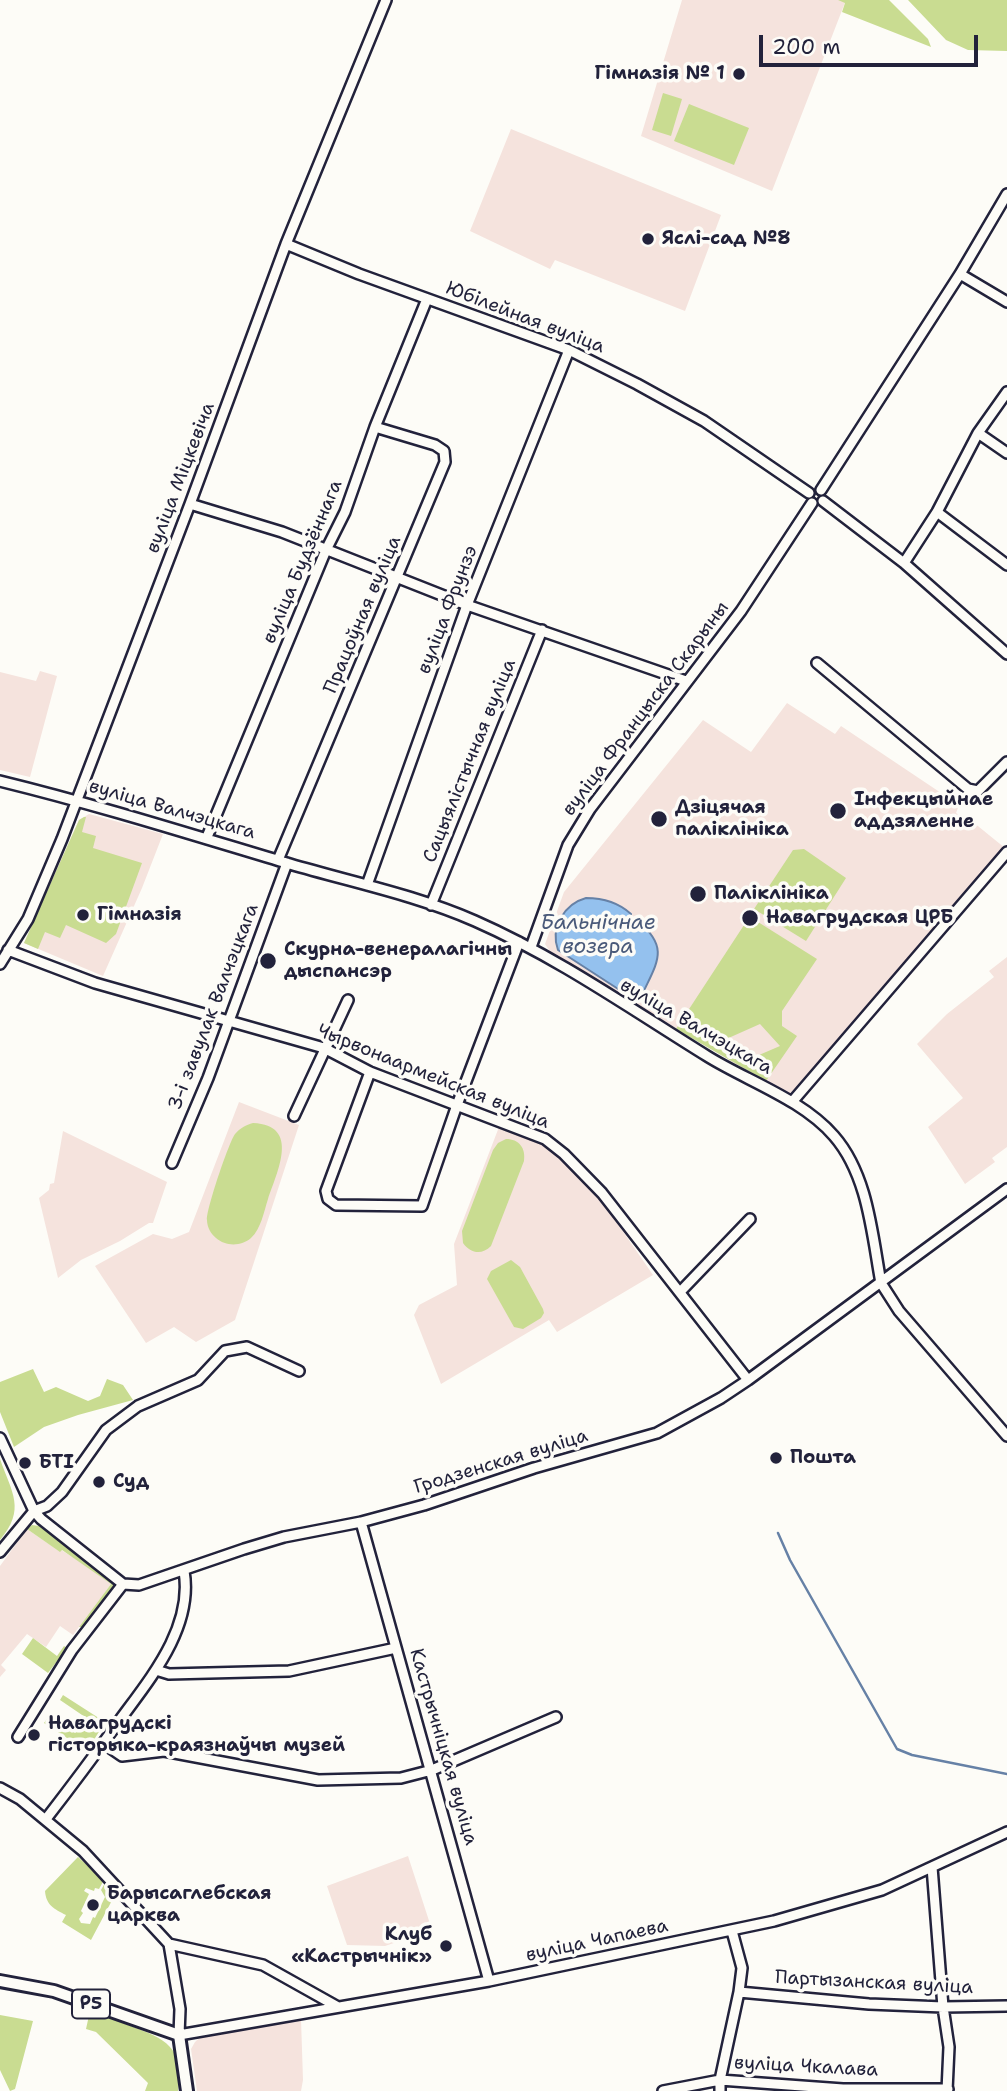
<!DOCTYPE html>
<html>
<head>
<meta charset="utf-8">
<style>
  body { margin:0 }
  #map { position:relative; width:1007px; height:2091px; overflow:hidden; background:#fdfcf7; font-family:"Shantell Sans",sans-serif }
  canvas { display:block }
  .scale { position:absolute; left:759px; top:35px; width:219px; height:32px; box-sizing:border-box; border:4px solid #22223b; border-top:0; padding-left:9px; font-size:21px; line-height:24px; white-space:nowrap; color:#22223b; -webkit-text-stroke:5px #fdfcf7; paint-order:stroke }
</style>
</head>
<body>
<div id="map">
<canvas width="1007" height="2091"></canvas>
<div class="scale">200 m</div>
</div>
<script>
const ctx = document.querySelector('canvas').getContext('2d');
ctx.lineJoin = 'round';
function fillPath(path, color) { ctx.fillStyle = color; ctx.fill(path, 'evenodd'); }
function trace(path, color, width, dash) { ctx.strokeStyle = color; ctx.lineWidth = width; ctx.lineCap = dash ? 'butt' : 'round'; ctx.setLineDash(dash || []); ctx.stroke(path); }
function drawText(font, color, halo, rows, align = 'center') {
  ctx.font = font + ' "Shantell Sans",sans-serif'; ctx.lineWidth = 7; ctx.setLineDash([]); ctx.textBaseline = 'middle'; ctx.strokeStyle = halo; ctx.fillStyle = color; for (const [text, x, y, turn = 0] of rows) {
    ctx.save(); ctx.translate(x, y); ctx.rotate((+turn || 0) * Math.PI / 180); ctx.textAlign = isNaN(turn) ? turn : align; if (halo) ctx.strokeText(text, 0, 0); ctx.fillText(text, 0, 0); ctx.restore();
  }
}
fillPath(new Path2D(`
  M682,0h164l-74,191 -131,-55z
  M511,129l210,86 -36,96 -130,-51 -5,9 -80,-38z
  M40,671l17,5 -27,101 -30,-7v-98l36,9z
  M787,703l48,31 6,-8 118,79 -3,8 10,6 2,-1 37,30 -213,250 -241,-145 -6,-9 19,-52 139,-172 48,32z
  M89,814l74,20 -21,54 -39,88 -79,-33 55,-123z
  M1007,957v190l-15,11 3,4 -30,22 -37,-57 35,-29 -46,-54 30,-30 47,-37 -5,-6z
  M239,1102l60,23 -64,195 -39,22 -22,-15 -28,16 -51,-77 58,-32 19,5 17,-7z
  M499,1127l48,18 46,43 60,87 -96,57 -8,-12 -108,64 -27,-69 5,-10 38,-20 -3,-41z
  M63,1131l104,51 -14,41h-4l-29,18 -39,19 -23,18 -19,-80 10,-8 1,-6 4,-1z
  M27,1529l32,22 2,-1 20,12 30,22 -38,51 -13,-9 -14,21 -19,-13 -26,31 5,5 -6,7v-111z
  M408,1856l24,74 -47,16 -38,-1 -20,-59z
  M301,2019l2,61 -2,11h-104l-6,-42 4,-7 7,-7z`), '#f5e3dd');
fillPath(new Path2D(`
  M838,0h51l39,39 3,8 -89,-35 3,-9z
  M908,0h99v51l-39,-1 -22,-10z
  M663,93l19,6 -11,37 -19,-6z
  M689,104l60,24 -15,37 -60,-24z
  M84,817h2l-4,15 14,4 -3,12 49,15 -26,71 -10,9 -40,-18 -6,13 -15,-6 -7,17 -14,-6 55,-123z
  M804,849l42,29 -40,63 -52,-32 39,-59z
  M746,922h12l59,37 -35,52v15l15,10 -31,45 -90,-52zM760,1024l20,22 -35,15 -21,-21z
  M253,1123c48,2 24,49 15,76 -4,12 -7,30 -17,39 -9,8 -25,9 -35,0 -5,-4 -9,-11 -9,-18 -1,-10 22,-78 28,-86 5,-6 11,-9 18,-11z
  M506,1139c13,0 20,9 18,22l-33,85c-9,9 -20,8 -28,-3l-1,-12 31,-81 5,-7z
  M511,1260l9,7 23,42 1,4 -3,5 -18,11 -9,-2 -27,-48 4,-8z
  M33,1369l11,23 12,-5 32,14 12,-5 7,-17 16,6 10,15 -55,15 -34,12 -30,20 -14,-35v-30z
  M0,1459c12,34 26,50 0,81z
  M32,1525l7,1 75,56v4l-32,41h-3l32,-43 -49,-34 -2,2 -33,-23z
  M33,1638l24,18 7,-10 3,2 -19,25 -26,-19z
  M63,1695l42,27 -18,29 -43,-28 5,-7 26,17 7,-4 3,-12 -25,-17z
  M78,1857l26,23 -5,9 -4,-1 -1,3 -8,-3 -2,3 5,3 -8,17 2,2 -4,6 2,4 9,1 3,-7 2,1 10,-21 -4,-7 5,-9 11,10 -26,49 -29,-18 4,-7c-12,-6 -20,-10 -21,-24z
  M90,2011c15,5 30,11 46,17 35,13 48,24 42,63h-33l3,-8 -52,-51 -10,-3z
  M0,2015l33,6 -18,68 -5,2 -10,-21z`), '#c9dc91');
const water = new Path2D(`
  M586,898c16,0 33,5 45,16v8l7,-1c32,27 19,41 4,74l-10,3 -74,-48c-8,-22 6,-46 28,-52z`);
fillPath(water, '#94c1ee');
trace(water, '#6681a6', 2);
trace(new Path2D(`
  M778,1533l12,27 107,189 15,6 95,19`), '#6681a6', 2.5);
const minor = new Path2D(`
  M286,244l73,30 210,76 68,34 67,37 105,72
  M960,274l47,28
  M978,433l29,20
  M821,490l139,-216 47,-80
  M823,501l81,62 103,91
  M190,504l92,28 185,73 219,76
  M937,512l70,53
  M904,563l33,-51 41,-79 29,-41
  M817,663l151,126 10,2 29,-29
  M0,781c98,24 193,54 290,83 61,18 126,31 185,57 82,36 156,88 232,135 40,25 95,43 127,80 34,39 38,98 47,147l18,28 108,125
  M207,837l119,-287 19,-38 30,-85 52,-128
  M278,860l167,-398 -1,-11 -9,-6 -60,-18
  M367,885l100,-280 102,-255
  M431,905l111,-275
  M531,947l37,-102 22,-36 151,-198 71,-108
  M8,950l87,33 229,65 46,24 175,67 19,15 38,39 146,187
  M0,964l28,-45 34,-80 128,-335 96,-260 100,-244
  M370,1072l-44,119 2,8 8,6 86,1 35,-101 62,-163
  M792,1102l215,-250
  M294,1116l54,-116
  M172,1163l36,-85 79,-215
  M680,1292l70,-73
  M0,1438l34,73 7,8 82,65
  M361,1522l128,459
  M0,1552l34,-41 13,-5 15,-14 44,-62 32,-24 60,-26 27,-29 22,-4 52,24
  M123,1584l16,1 105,-36 40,-12 77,-15 63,-17 110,-37 123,-35 64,-35 27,-18 259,-191
  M156,1670l13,4 120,-3 107,-23
  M18,1737l54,-87 51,-66
  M103,1743l19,13 42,-5 154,29 83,-2 31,-8 124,-53
  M0,1788l20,11 63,52 86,93 11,65 -1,26 310,-54 285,-60 108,-31 125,-58
  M46,1819c24,-31 48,-63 71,-95 31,-43 77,-95 67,-153
  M932,1867l11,140 6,40 -2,44
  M169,1944l94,21 75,42
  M739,1992l130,12 74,3 64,-1
  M663,2091l57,-11 123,9h105
  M720,2091v-11l19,-88 3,-24 -10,-37`);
const major = new Path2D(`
  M0,1981l54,10 125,44 8,56`);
trace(minor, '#22223b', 14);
trace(major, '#22223b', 16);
trace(minor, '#fdfcf7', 9);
trace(major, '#fdfcf7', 10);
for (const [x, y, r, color] of [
  [739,74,7,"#22223b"],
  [648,239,7,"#22223b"],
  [838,811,9,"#22223b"],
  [659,819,9,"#22223b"],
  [698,894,9,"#22223b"],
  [83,915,7,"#22223b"],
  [750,918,9,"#22223b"],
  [268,961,9,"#22223b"],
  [776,1458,7,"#22223b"],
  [25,1463,7,"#22223b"],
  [99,1482,7,"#22223b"],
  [34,1735,7,"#22223b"],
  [93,1905,7,"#22223b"],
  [446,1946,7,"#22223b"]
]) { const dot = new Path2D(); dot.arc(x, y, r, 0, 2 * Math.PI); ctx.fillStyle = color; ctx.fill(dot); trace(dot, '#fdfcf7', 2.5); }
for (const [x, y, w] of [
  [91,2004,38]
]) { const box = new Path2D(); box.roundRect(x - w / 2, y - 14.5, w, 29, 5); ctx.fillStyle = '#fdfcf7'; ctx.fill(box); trace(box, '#22223b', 2); }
drawText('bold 18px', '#22223b', null, [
  ["Р5",91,2004]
]);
drawText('bold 19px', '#22223b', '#fdfcf7', [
  ["Гімназія № 1",725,74,"right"],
  ["Яслі-сад №8",662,239],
  ["Інфекцыйнае",854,800],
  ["аддзяленне",854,822],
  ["Дзіцячая",675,808],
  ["паліклініка",675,830],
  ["Паліклініка",714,894],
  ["Гімназія",97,915],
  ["Навагрудская ЦРБ",766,918],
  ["Скурна-венералагічны",284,950],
  ["дыспансэр",284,972],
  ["Пошта",790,1458],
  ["БТІ",39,1463],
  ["Суд",113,1482],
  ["Навагрудскі",48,1724],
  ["гісторыка-краязнаўчы музей",48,1746],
  ["Барысаглебская",107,1894],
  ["царква",107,1916],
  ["Клуб",432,1935,"right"],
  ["«Кастрычнік»",432,1957,"right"]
], 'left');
drawText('19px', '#22223b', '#fdfcf7', [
  ["Юбілейная вуліца",525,318,21],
  ["вуліца Міцкевіча",181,478,-69],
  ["вуліца Будзённага",303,562,-67],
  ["вуліца Фрунзэ",448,610,-69],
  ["Працоўная вуліца",363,615,-67],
  ["вуліца Францыска Скарыны",646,709,-53],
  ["Сацыялістычная вуліца",470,761,-68],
  ["вуліца Валчэцкага",172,810,16],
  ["3-і завулак Валчэцкага",214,1007,-69],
  ["вуліца Валчэцкага",696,1027,30],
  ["Чырвонаармейская вуліца",433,1077,22],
  ["Гродзенская вуліца",501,1462,-17],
  ["Кастрычніцкая вуліца",443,1747,74],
  ["вуліца Чапаева",597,1941,-12],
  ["Партызанская вуліца",874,1983,3],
  ["вуліца Чкалава",806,2067,3]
]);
drawText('italic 21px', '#4a5a7a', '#fdfcf7', [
  ["Бальнічнае",598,924],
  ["возера",598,948]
]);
</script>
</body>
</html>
